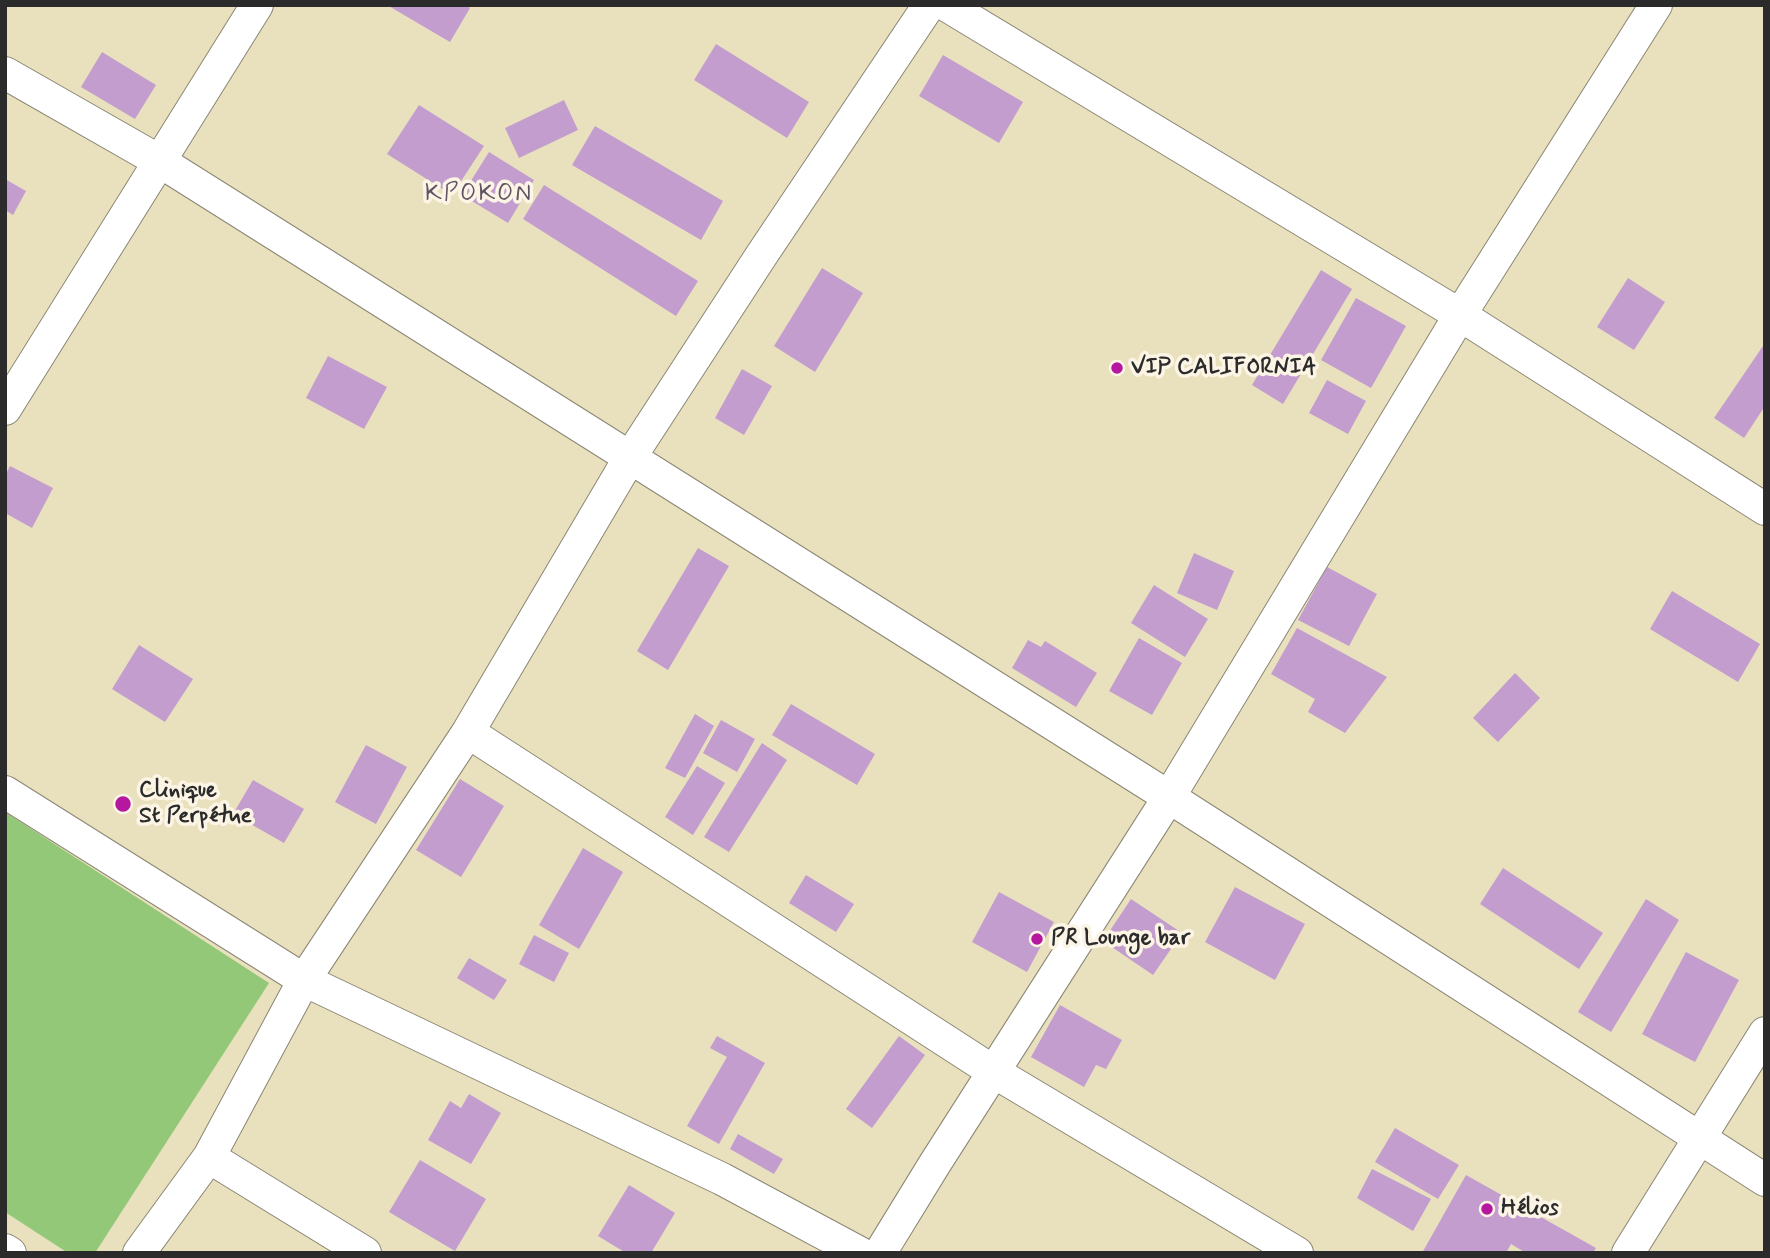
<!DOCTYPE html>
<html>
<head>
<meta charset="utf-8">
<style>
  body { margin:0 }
  #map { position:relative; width:1770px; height:1258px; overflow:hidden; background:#e9e1be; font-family:Mynerve,sans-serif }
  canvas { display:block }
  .frame { position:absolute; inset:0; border:7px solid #2b2b2b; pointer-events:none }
</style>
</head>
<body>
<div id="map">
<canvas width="1770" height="1258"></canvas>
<div class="frame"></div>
</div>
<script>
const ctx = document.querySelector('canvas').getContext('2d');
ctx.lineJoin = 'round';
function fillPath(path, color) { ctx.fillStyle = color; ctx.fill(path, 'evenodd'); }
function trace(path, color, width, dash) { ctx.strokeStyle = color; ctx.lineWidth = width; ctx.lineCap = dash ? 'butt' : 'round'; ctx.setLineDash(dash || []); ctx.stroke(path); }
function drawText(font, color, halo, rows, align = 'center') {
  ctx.font = font + ' Mynerve,sans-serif'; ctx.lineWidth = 7; ctx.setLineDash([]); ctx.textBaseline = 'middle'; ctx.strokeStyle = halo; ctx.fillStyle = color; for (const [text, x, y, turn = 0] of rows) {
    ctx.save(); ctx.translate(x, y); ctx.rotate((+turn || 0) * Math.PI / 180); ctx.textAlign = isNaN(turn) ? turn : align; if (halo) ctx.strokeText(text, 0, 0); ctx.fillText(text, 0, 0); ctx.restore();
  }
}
fillPath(new Path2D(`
  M5,812l264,171 -174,270h-27l-63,-41z`), '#93c879');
fillPath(new Path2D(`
  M387,5h79l4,3 -20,34z
  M716,44l93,58 -22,36 -93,-58z
  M102,52l54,33 -21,34 -54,-32z
  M943,55l80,47 -24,41 -80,-47z
  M564,100l14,30 -59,28 -14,-30z
  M419,105l65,41 -32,49 -65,-41z
  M595,126l128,75 -22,39 -129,-75z
  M489,152l45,28 -26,43 -46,-28z
  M5,179l21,12 -13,24 -8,-5z
  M544,185l154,96 -22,35 -153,-97z
  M822,268l41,25 -48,79 -41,-26z
  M1321,270l31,19 -69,115 -31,-19z
  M1628,278l37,24 -31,48 -37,-23z
  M1356,298l50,28 -35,62 -50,-28z
  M1765,343v63l-21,32 -30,-20z
  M328,356l59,31 -23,42 -58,-31z
  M742,369l30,17 -28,49 -29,-17z
  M1327,380l39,21 -18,33 -39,-21z
  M10,466l43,22 -21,40 -27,-15v-37z
  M698,548l31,18 -61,104 -31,-19z
  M1194,553l40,18 -17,39 -40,-17z
  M1327,567l50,27 -28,52 -51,-26z
  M1154,585l54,34 -23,38 -54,-34z
  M1672,591l88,53 -22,38 -88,-53z
  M1297,628l90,49 -42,56 -37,-21 7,-13 -44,-25z
  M1139,638l43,25 -30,52 -43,-24z
  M1028,640l13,7 4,-6 52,32 -21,34 -64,-39z
  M139,645l54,34 -28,43 -53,-33z
  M1515,673l25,25 -42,44 -25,-24z
  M791,704l84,50 -18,31 -85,-50z
  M695,714l19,12 -29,52 -20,-10z
  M721,720l34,19 -18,33 -34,-19z
  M762,743l25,17 -58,92 -25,-15z
  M366,745l41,22 -31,57 -41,-22z
  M697,766l28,17 -32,52 -28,-18z
  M460,779l44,27 -43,71 -45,-27z
  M253,780l51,29 -20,34 -51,-29z
  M583,848l40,24 -44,77 -40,-24z
  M1503,868l100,65 -24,36 -99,-65z
  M806,875l48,29 -18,28 -47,-29z
  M1235,887l70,37 -30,56 -70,-38z
  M999,892l55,30 -27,50 -55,-30z
  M1131,899l51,34 -29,42 -50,-34z
  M1646,899l33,21 -68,112 -33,-20z
  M534,935l35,18 -15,29 -35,-18z
  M1686,952l53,28 -44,82 -53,-28z
  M469,958l38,22 -13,20 -37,-22z
  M1060,1005l62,35 -16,29 -10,-4 -12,22 -53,-30z
  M717,1036l48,27 -46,81 -32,-18 40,-69 -17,-9z
  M899,1036l26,19 -53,73 -26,-19z
  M469,1094l32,19 -30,51 -43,-24 22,-39 11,7z
  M1395,1128l64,37 -21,34 -63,-37z
  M738,1134l45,25 -9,15 -44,-25z
  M420,1160l66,39 -31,52 -66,-39z
  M1372,1169l59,30 -18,32 -56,-33z
  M1466,1175l130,73 -3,5h-67l-15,-9 -5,9h-84z
  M629,1185l46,28 -24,40h-25l-28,-17z`), '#c29dce');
const minor = new Path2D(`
  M946,5l514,310 305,194
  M5,73l156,89 1008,635 596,383
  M5,409l252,-404
  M468,732l526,340 303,181
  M5,792l299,188 418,199 138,74
  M209,1157l156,96
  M5,1250l5,3
  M139,1253l70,-96 95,-177 164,-248 161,-273 132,-203 168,-251
  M880,1253l54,-88 235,-368 291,-482 196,-310
  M1628,1253l137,-220`);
trace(minor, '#8a8674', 34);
trace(minor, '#fff', 32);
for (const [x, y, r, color] of [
  [1117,368,7,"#b5179e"],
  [123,804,9,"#b5179e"],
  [1037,939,7,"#b5179e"],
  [1487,1209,7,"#b5179e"]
]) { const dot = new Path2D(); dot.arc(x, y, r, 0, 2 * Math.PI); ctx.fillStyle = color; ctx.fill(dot); trace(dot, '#fcf5e5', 2.5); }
drawText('bold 23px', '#2b2b2b', '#fcf5e5', [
  ["VIP CALIFORNIA",1131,368],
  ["Clinique",139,791],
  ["St Perpétue",139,817],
  ["PR Lounge bar",1051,939],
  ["Hélios",1501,1209]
], 'left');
ctx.letterSpacing = '2px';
drawText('24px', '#605364', '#fcf5e5', [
  ["KPOKON",479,195]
]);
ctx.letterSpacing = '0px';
</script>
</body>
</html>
